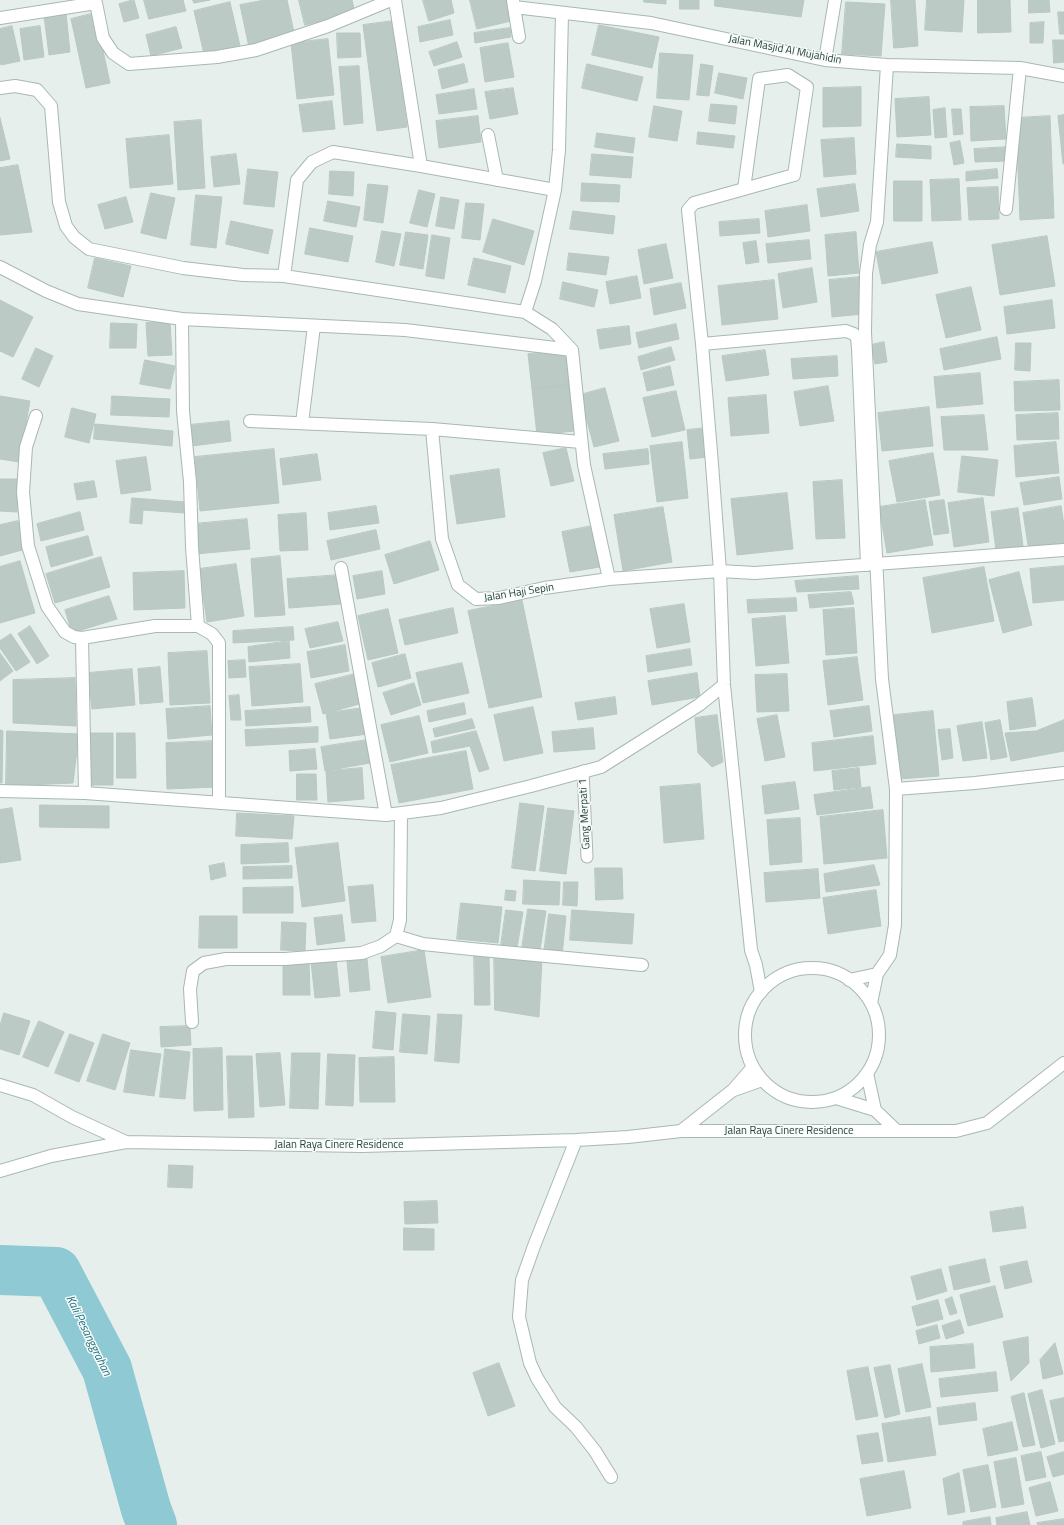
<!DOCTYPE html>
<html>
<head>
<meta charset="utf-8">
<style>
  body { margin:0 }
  canvas { display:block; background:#e6efeb }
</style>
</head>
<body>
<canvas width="1064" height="1525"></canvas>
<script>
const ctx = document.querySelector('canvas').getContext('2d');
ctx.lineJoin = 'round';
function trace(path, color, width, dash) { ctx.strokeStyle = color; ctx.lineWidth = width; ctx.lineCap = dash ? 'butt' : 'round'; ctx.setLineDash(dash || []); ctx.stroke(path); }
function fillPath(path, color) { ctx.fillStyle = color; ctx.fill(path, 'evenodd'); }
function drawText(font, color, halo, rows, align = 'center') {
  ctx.font = font + ' "Titillium Web",sans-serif'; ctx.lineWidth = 3; ctx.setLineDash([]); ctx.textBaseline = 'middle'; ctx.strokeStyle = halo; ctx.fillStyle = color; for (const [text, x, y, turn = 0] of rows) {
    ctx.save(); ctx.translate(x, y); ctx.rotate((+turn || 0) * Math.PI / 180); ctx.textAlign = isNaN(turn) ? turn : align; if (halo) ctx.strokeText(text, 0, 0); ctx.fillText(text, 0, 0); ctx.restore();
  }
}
trace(new Path2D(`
  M0,1270l56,2 51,97 39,140 6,16`), '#8ec9d4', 50);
const building = new Path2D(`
  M134,0l5,18 -15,4 -5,-18z
  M144,0h39l3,11 -37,8z
  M193,0h17l-16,3z
  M265,0h22l8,37 -46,10 -9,-42z
  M299,0h53l3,13 -50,12z
  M423,0h28l3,13 -25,8z
  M470,0h37l4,21 -34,8z
  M644,0h22v4l-22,-2z
  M680,0h19v9h-19z
  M715,0h89l-3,17 -86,-11z
  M891,0h24l3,46 -24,2z
  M927,0h37l-2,32 -37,-2z
  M978,0h32l1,32 -33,1z
  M1029,0h20l1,12 -21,1z
  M230,2l10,44 -36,8 -10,-43z
  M846,2l39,2 -4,52 -39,-2z
  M1058,12h6v22h-4z
  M66,13l4,39 -21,3 -5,-39z
  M95,13l15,70 -24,5 -15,-69z
  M450,20l3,15 -33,7 -2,-15z
  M393,21l14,106 -30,4 -14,-106z
  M1044,22l-1,21h-13v-20z
  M599,25l60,12 -7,31 -60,-13z
  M12,26l8,35 -19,4 -1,-6v-30z
  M40,26l4,31 -20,3 -4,-31z
  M176,27l6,21 -31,8 -5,-21z
  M510,28l1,9 -36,6 -1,-10z
  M337,33h23l1,24 -23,1z
  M328,39l6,56 -37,4 -6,-56z
  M1053,40h11v22l-10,1z
  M457,42l5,15 -28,9 -5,-14z
  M508,43l6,34 -29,5 -5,-34z
  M660,53l33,2 -4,45 -32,-2z
  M464,64l4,18 -26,7 -4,-19z
  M587,64l56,13 -6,24 -55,-13z
  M701,64l12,2 -4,30 -12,-1z
  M359,66l4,57 -19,2 -5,-58z
  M719,73l28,5 -4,21 -28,-6z
  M861,87v39l-38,1v-39z
  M513,88l5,26 -28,5 -5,-27z
  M474,89l3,20 -38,5 -3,-19z
  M929,97l2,38 -34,2 -2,-38z
  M332,101l3,28 -32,3 -4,-27z
  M711,104l26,2 -2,18 -26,-3z
  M654,106l28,5 -5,30 -28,-4z
  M1004,106l2,33 -35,2 -1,-34z
  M945,108l2,29 -12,1 -2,-28z
  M952,109h9l2,25 -9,1z
  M1064,115v49h-1l-5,-48z
  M478,116l3,26 -42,6 -3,-27z
  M1050,116l4,102 -34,2 -4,-102z
  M0,118l10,41 -10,2z
  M201,120l4,68 -27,2 -4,-68z
  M698,132l37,4 -2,12 -36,-4z
  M597,133l38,5 -2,15 -38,-6z
  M169,135l4,49 -43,4 -4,-49z
  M854,138l2,36 -32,3 -3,-37z
  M960,141l4,22 -10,2 -4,-22z
  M897,144l34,2v13l-35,-2z
  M1009,147v14l-34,1 -1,-13z
  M236,154l4,30 -26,3 -3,-30z
  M592,154l41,3 -2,21 -41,-3z
  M18,165l14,67 -32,3v-67z
  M248,169l30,3 -4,35 -30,-3z
  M997,169l1,9 -32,3v-9z
  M330,171l24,1 -1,24 -24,-2z
  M959,179l2,41 -29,1 -2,-41z
  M894,181h28v40h-28z
  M582,183l38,2 -1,17 -38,-1z
  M368,184l20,2 -5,37 -19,-3z
  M855,184l4,27 -38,6 -4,-28z
  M998,187l1,32 -30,1 -2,-32z
  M419,190l16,4 -8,33 -17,-4z
  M151,193l24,5 -9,41 -25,-6z
  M196,195l26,2 -6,51 -25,-3z
  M126,197l7,25 -28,7 -7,-24z
  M441,197l18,3 -5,29 -18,-3z
  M328,201l32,6 -4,20 -32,-6z
  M466,203l18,1 -4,36 -18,-2z
  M807,205l3,26 -42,6 -3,-26z
  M573,211l42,5 -2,18 -43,-5z
  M493,219l41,12 -10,34 -41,-13z
  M759,219l1,14 -40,3 -1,-14z
  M231,221l42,9 -5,24 -42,-10z
  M310,228l43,8 -5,26 -43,-8z
  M382,231l19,3 -7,32 -18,-4z
  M406,232l22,3 -5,34 -23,-4z
  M856,232l3,41 -31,3 -3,-41z
  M432,235l18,3 -6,41 -18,-3z
  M1047,236l8,50 -55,9 -8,-50z
  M809,240l2,19 -43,4 -2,-19z
  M756,241l3,21 -13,2 -3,-21z
  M932,242l6,31 -56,11 -6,-32z
  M666,244l7,34 -29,6 -6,-34z
  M569,253l40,4 -3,18 -39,-5z
  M95,258l36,8 -8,31 -35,-9z
  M474,258l37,8 -6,27 -37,-8z
  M812,268l5,34 -34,6 -5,-34z
  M637,276l4,22 -31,6 -4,-22z
  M860,277l3,37 -31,3 -3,-37z
  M774,280l4,39 -56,6 -4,-39z
  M563,282l35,8 -4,17 -34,-8z
  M681,283l5,25 -32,7 -4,-26z
  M971,287l10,43 -35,8 -10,-43z
  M0,300l33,17 -20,40 -13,-6z
  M1052,300l3,28 -48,6 -3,-27z
  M170,322l2,33 -24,1 -2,-33z
  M111,323l26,1 -1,24h-26z
  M676,324l3,15 -40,9 -3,-15z
  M629,326l2,18 -31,5 -3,-19z
  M997,337l4,22 -57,11 -4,-21z
  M884,342l3,20 -12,2 -4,-19z
  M1016,343h15l-1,28 -15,-1z
  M671,347l4,13 -34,10 -3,-13z
  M36,348l17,8 -14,31 -17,-8z
  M565,350l4,35 -37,4 -4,-35z
  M765,350l4,25 -43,6 -4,-25z
  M837,356l1,20 -45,3 -2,-20z
  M145,360l30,6 -5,23 -30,-5z
  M670,366l4,19 -27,6 -4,-18z
  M980,373l3,31 -46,4 -3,-31z
  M1059,380l1,30 -45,1 -1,-29z
  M569,385l5,46 -37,4 -5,-46z
  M828,386l6,35 -34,5 -6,-34z
  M605,388l14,53 -25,6 -14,-52z
  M676,391l9,39 -33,7 -9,-39z
  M766,395l3,38 -38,3 -3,-38z
  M0,396l30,5 -11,61 -19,-3z
  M112,396l58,3 -1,18 -58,-2z
  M929,407l4,39 -51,5 -4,-38z
  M72,408l24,6 -7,29 -24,-6z
  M1058,413l1,26 -42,1 -1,-25z
  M984,415l4,35h-44l-3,-33z
  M229,421l2,20 -39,5 -3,-21z
  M95,424l78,7 -1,15 -78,-7z
  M706,428l2,29 -18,2 -3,-29z
  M682,442l6,56 -31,4 -7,-56z
  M1056,442l3,31 -43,4 -2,-31z
  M566,448l8,33 -23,5 -8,-33z
  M274,449l5,54 -79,8 -5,-54z
  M648,449l1,15 -44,5 -2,-15z
  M933,453l7,42 -43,7 -8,-41z
  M317,454l4,26 -38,5 -3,-26z
  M962,456l36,4 -4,36 -36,-4z
  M146,457l5,33 -30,4 -5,-33z
  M499,469l6,48 -48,7 -7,-48z
  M1059,477l3,22 -38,6 -4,-22z
  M0,479h18l-1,33 -17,-1z
  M842,480l3,58 -29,1 -3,-57z
  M94,481l3,16 -20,3 -3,-16z
  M787,493l6,56 -56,6 -6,-56z
  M132,498l53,4 -1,11 -41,-3 -1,14 -12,-1z
  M983,498l6,44 -35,5 -6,-44z
  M925,500l8,45 -46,8 -8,-46z
  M944,500l5,33 -15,2 -5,-33z
  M376,506l3,17 -49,7 -2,-17z
  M1061,506l3,19v20l-35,6 -6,-38z
  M663,507l9,55 -49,9 -9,-56z
  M1018,508l5,38 -27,4 -5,-38z
  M80,512l4,18 -43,11 -4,-17z
  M306,513l2,37 -28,1 -2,-36z
  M247,519l3,30 -54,5 -3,-30z
  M18,521l8,28 -26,7v-31z
  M592,526l8,41 -30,5 -8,-40z
  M376,530l4,19 -49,11 -4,-19z
  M88,536l5,19 -42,12 -5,-20z
  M430,541l9,29 -45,14 -9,-29z
  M280,556l5,59 -30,2 -4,-58z
  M101,557l9,30 -55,16 -9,-29z
  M20,561l15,52 -35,10v-56z
  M236,564l8,52 -37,6 -8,-53z
  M1064,566v34l-31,3 -3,-34z
  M984,567l10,54 -62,12 -9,-55z
  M184,571l1,37 -51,2 -1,-37z
  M382,571l3,23 -28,5 -4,-23z
  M1019,572l13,53 -29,8 -14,-53z
  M339,575l2,29 -52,4 -2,-29z
  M858,576l1,13 -62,3 -2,-11z
  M851,592l3,12 -44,4 -2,-13z
  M109,596l8,23 -45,14 -7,-23z
  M796,598l1,13 -49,2 -1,-13z
  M522,600l20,97 -53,11 -21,-97z
  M684,604l6,38 -33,6 -7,-39z
  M453,608l5,25 -53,12 -6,-25z
  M854,608l3,45 -31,2 -3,-45z
  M388,609l10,44 -30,7 -10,-44z
  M785,616l4,47 -33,3 -4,-47z
  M338,622l5,19 -33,7 -5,-19z
  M30,626l19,30 -12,8 -19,-30z
  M293,627l1,13 -61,3v-12z
  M11,634l19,28 -14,9 -16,-23v-7z
  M289,641l1,17 -41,4 -1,-15z
  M345,645l4,26 -38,7 -4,-26z
  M690,649l2,16 -44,7 -2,-16z
  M207,651l3,52 -40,2 -2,-52z
  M0,653l13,18 -13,10z
  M405,654l6,24 -33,9 -6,-24z
  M857,657l6,43 -35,5 -5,-44z
  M245,660l1,17 -17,1 -1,-17z
  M462,663l7,30 -46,10 -7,-30z
  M300,664l3,38 -51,4 -3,-39z
  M160,667l3,35 -23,2 -2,-35z
  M132,669l3,36 -43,4 -4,-36z
  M697,673l3,24 -48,8 -4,-24z
  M355,674l8,29 -40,11 -8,-30z
  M787,674l2,37 -32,1 -2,-37z
  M75,678l1,48 -63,-3v-43z
  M414,683l7,22 -30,10 -8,-22z
  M239,695l2,25h-10l-2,-24z
  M615,697l2,17 -39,6 -3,-17z
  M1032,698l4,28 -26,4 -3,-28z
  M464,703l2,11 -37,8 -2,-11z
  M210,706l2,29 -44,4 -2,-30z
  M869,706l3,25 -38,6 -4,-26z
  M310,707l1,15 -65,4 -1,-15z
  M533,707l10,46 -39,8 -10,-46z
  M364,708l4,26 -38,5 -4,-26z
  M933,711l6,65 -40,3 -5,-64z
  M717,715l6,47 -11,5 -14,-14 -3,-35z
  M777,715l8,42 -20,4 -8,-42z
  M419,716l9,37 -38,9 -9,-37z
  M472,719l3,9 -40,9 -2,-8z
  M1000,720l7,37 -16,3 -6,-37z
  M1064,720v31l-53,10 -6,-28 31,-2z
  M982,722l5,36 -24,3 -6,-35z
  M318,727v15l-72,4 -1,-16z
  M593,728l2,21 -41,3 -2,-20z
  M950,729l3,29 -11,2 -4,-30z
  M0,730l3,1 -1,52h-2z
  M7,731l72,3 -6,49 -67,3z
  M476,731l13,38 -10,3 -9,-26 -37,7 -2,-11z
  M90,733h23v52h-23z
  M117,733h18l1,45h-19z
  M873,736l3,28 -62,7 -2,-28z
  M367,740l3,23 -45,8 -4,-24z
  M215,741l1,46 -49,2 -1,-46z
  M315,749l2,20 -27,2 -1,-20z
  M466,751l7,38 -74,14 -8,-38z
  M362,768l2,31 -36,3 -2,-31z
  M859,768l2,19 -27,3 -2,-19z
  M297,774h19l1,26h-20z
  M795,782l4,27 -34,5 -3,-28z
  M700,784l4,55 -40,4 -4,-56z
  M870,787l3,21 -56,7 -3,-20z
  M520,803l24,3 -9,65 -23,-3z
  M40,805l69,1v22l-69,-1z
  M12,808l9,52 -21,3v-53z
  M548,808l26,3 -8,63 -26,-3z
  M883,810l4,48 -63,6 -4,-47z
  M237,813l57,3 -2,23 -56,-3z
  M800,818l2,44 -32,3 -3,-45z
  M288,843l1,19 -48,2v-19z
  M338,843l7,58 -43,6 -7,-59z
  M224,863l2,13 -15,4 -2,-14z
  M874,865l6,20 -54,7 -2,-18z
  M292,866v12l-49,1v-12z
  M595,868h27l1,31 -27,1z
  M818,869l2,29 -54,4 -2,-29z
  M524,880l36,2 -1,23 -36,-1z
  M564,882h14l-1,24 -14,-1z
  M373,885l3,36 -24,2 -4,-36z
  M293,887v26h-50v-25z
  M506,890l10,1 -1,10 -10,-1z
  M876,890l5,36 -53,8 -5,-36z
  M461,903l41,4 -4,36 -41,-4z
  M528,909l18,2 -6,39 -18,-2z
  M506,910l17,2 -6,36 -16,-3z
  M572,910l62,4 -2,30 -62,-4z
  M549,914l17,2 -4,40 -18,-3z
  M342,915l3,26 -28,4 -3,-27z
  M200,916h37v32h-38z
  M282,922l24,1 -1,28 -24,-1z
  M424,950l7,47 -43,6 -7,-46z
  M494,951l48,8 -3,58 -44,-7z
  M474,953h15l1,52h-15z
  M336,959l4,37 -25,2 -4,-36z
  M367,959l3,31 -20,2 -3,-31z
  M309,960l1,35h-27v-34z
  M376,1011l20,2 -3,37 -20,-2z
  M4,1013l26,8 -11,34 -19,-6v-23z
  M403,1014l27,2 -3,38 -27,-2z
  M438,1014l24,1 -3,48 -24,-2z
  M39,1021l25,11 -16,35 -25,-10z
  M190,1026l1,19 -30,2 -1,-20z
  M70,1034l24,9 -15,39 -24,-9z
  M103,1034l27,9 -15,47 -28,-9z
  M222,1048l1,62 -29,1 -1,-62z
  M165,1049l25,3 -5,47 -25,-2z
  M131,1050l30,4 -7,42 -30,-4z
  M280,1053l5,52 -25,2 -4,-53z
  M292,1053h28l-2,56 -28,-1z
  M328,1054l27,1 -2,51 -27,-1z
  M227,1056h25l2,61 -25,1z
  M394,1057l1,45h-35l-1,-44z
  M169,1165l24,1 -1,22 -24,-1z
  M437,1201l1,22 -33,1 -1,-22z
  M1023,1207l3,21 -33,4 -3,-20z
  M404,1228l30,1v21h-30z
  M985,1259l5,23 -36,8 -5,-23z
  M1027,1261l5,21 -27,7 -5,-22z
  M941,1269l6,22 -30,9 -6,-23z
  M995,1286l8,31 -35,9 -8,-31z
  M952,1297l5,16 -7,2 -5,-15z
  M938,1300l5,19 -26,7 -5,-19z
  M960,1320l4,13 -18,6 -4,-13z
  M937,1325l3,13 -21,6 -3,-13z
  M1028,1337l1,26 -18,18 -8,-39z
  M1055,1343l8,31 -20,5 -3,-19z
  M973,1344l2,24 -44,4 -1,-25z
  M499,1363l16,43 -27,10 -15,-43z
  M922,1364l9,43 -25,5 -8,-43z
  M890,1365l10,49 -15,4 -11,-50z
  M868,1367l10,49 -22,4 -9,-49z
  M996,1372l2,19 -57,6 -2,-18z
  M1042,1390l13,54 -14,4 -13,-54z
  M1024,1393l11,52 -12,2 -12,-50z
  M1064,1398v43l-5,1 -9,-41z
  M975,1403l2,17 -38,5 -2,-17z
  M930,1417l6,38 -48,7 -6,-38z
  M1012,1422l6,28 -30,6 -5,-27z
  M878,1433l5,28 -21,3 -5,-28z
  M1041,1452l5,25 -20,4 -5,-25z
  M1064,1452v22l-11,3 -6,-20z
  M1016,1458l8,46 -22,4 -8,-46z
  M988,1465l8,42 -25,5 -8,-42z
  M904,1471l7,37 -44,8 -7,-37z
  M959,1473l6,39 -17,3 -5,-36z
  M1050,1482l8,29 -22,5 -7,-28z
  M1027,1512l3,13h-33l-1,-7z
  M990,1517l1,8h-28v-3z
  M1064,1519v6h-26l-1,-2z`);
fillPath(building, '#bbcac4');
trace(building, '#b8c9c2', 1);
const service = new Path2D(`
  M583,771l4,86`);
const minor = new Path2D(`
  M395,0l26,166
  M513,0l1,7 137,16 174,37 62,5 133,3 44,8
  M514,7l5,30
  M0,18l96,-15 7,35 10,15 16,11 88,-7 39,-7 72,-24 63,-26
  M825,60l10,-60
  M0,88l15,-2 22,4 14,16 8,96 7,24 8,11 15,12 94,19 60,7 41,1 241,36 10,-31 20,-91 4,-40 3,-137
  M488,135l9,45
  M744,189l15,-110 29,-4 19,12 -13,88 -100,28 -6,7 14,134 10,120 8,107 4,114 27,265 5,15 5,27
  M1006,209l14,-141
  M0,267l46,24 32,13 104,15 1,92 7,71 2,65 6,79
  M284,276l13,-96 15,-18 21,-10 88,14 134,24
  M525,312l27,17 20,21 12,115 25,114
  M182,319l223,11 167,20
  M702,344l144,-13 8,3 3,4 1,10 9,217
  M36,416l-10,31 -3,45 5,54 19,60 18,26 9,5 8,1 73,-12h43l14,8 7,9v160
  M250,421l182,8 149,13
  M302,423l12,-97
  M432,429l10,110 16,46 18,14 23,-1 45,-10 65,-9 111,-8 35,2 309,-23
  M341,568l45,247
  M82,638l3,155
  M896,789l79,-6 89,-10
  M0,791l85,2 301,22 55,-7 90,-22 70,-19 98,-62 25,-20
  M396,936l27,8 48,5 171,16
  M745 1035a67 67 0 1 1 134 0a67 67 0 1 1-134 0Z
  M849,980l28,-6
  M871,1003l6,-29 13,-19 5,-30 1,-136 -14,-110 -17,-347 1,-59 4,-28 7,-23 10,-157
  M192,1022l-2,-33 3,-18 11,-8 22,-4h59l77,-6 19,-7 15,-10 4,-16 1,-106
  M867,1073l8,37
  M0,1085l33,10 39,22 54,25
  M734,1090l28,-10
  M836,1098l39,12 22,21h59l31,-8 77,-60
  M681,1131h216
  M576,1140l-42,106 -12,34 -3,37 11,46 7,15 18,29 21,20 19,24 16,26
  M0,1171l51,-15 75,-14 236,4 214,-6 52,-3 53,-6 52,-41 20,-23`);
trace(service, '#a8b8b2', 13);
trace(minor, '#a8b8b2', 14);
trace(service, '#fff', 11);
trace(minor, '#fff', 12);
drawText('11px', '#24423a', '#f7fbf9', [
  ["Jalan Masjid Al Mujahidin",785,50,11],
  ["Jalan Haji Sepin",519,593,-9],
  ["Gang Merpati 1",585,814,-93],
  ["Jalan Raya Cinere Residence",789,1131],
  ["Jalan Raya Cinere Residence",339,1145]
]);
drawText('italic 12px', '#1c6f80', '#f7fbf9', [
  ["Kali Pesanggrahan",88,1336,64]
]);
</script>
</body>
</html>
